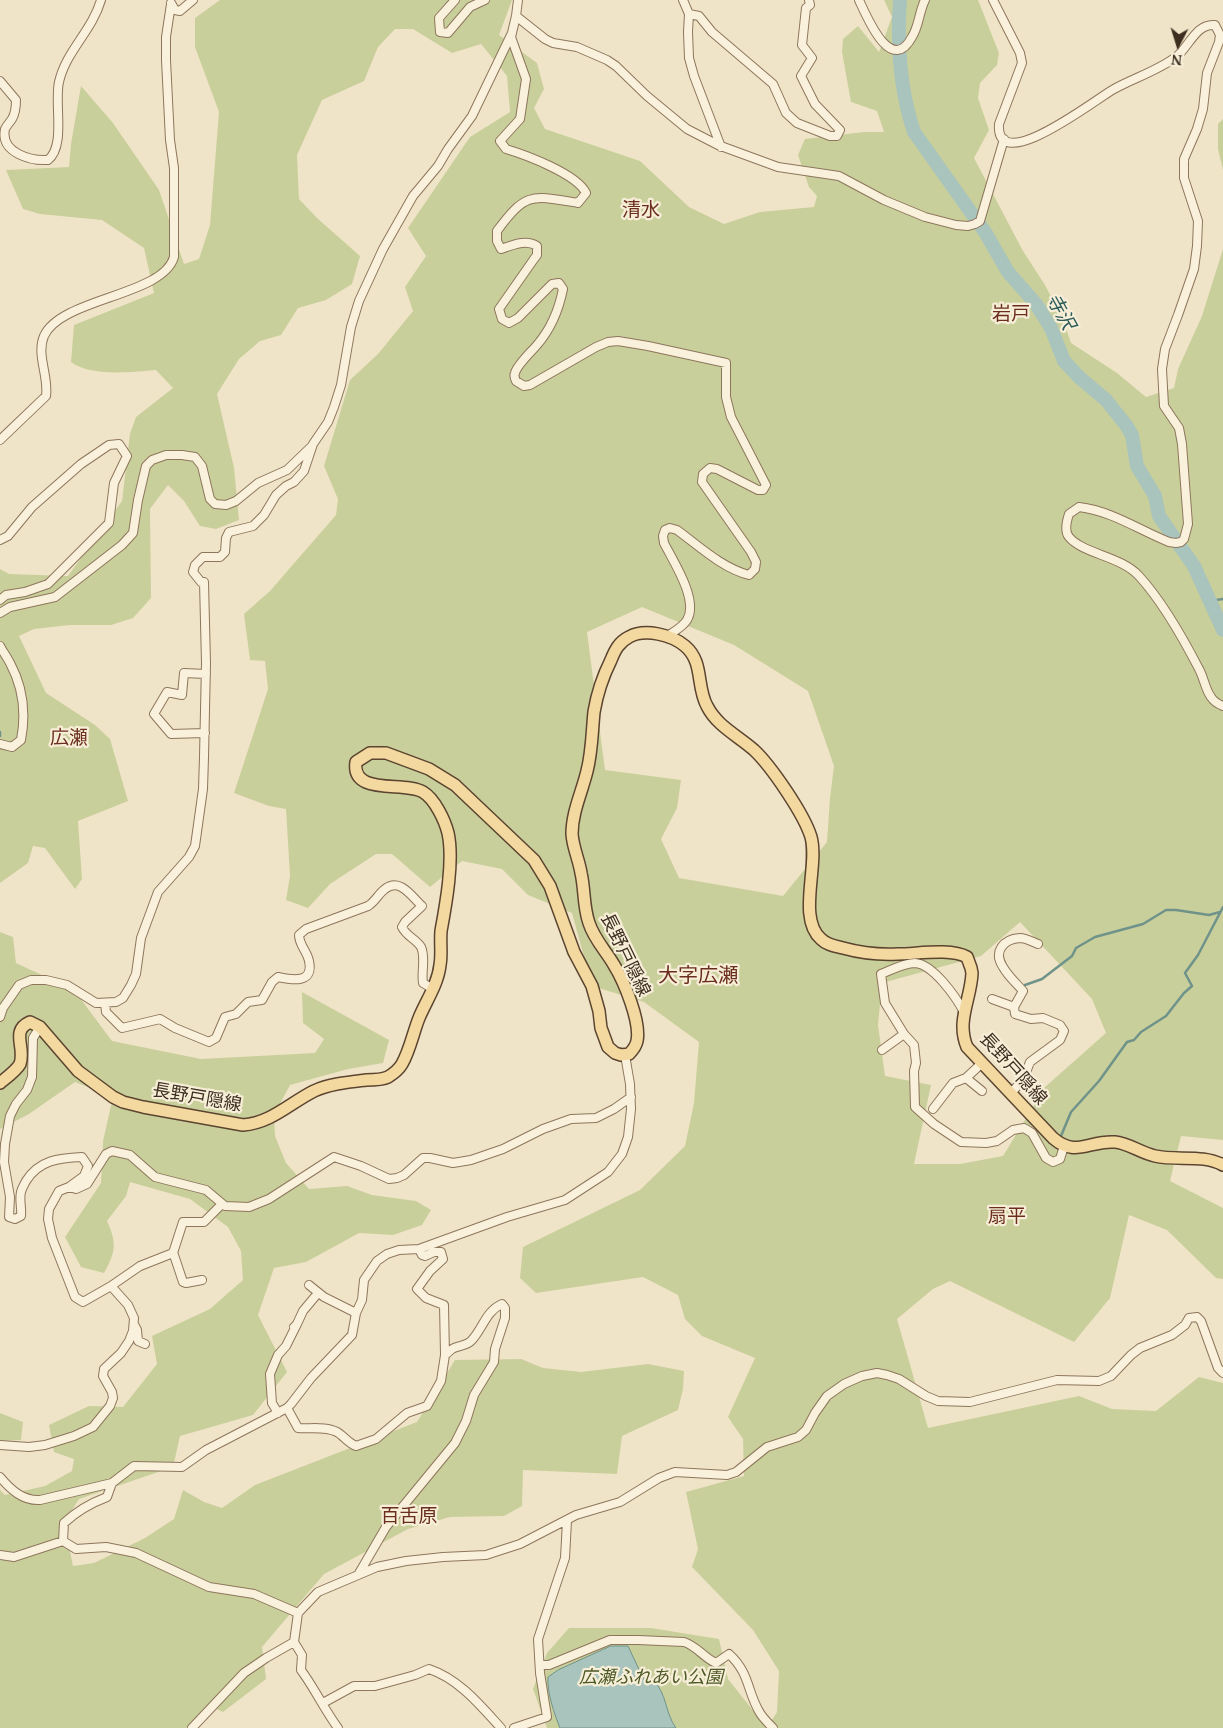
<!DOCTYPE html>
<html>
<head>
<meta charset="utf-8">
<style>
  body { margin:0 }
  #map { position:relative; width:1223px; height:1728px; overflow:hidden; background:#f0e4c8; font-family:"Noto Serif",serif }
  canvas { display:block }
  .north { position:absolute; left:1153px; top:20px; width:50px; height:50px; -webkit-text-stroke:4px #f7eed8; paint-order:stroke; rotate:185deg; font-size:14px; font-weight:700; line-height:20px; text-align:center; color:#3d2e20 }
  .north::after { content:''; display:block; margin:auto; width:18px; height:22px; background:#3d2e20; clip-path:polygon(50% 0,100% 100%,50% 72%,0 100%) }
</style>
</head>
<body>
<div id="map">
<canvas width="1223" height="1728"></canvas>
<div class="north">N</div>
</div>
<script>
const ctx = document.querySelector('canvas').getContext('2d');
ctx.lineJoin = 'round';
function fillPath(path, color) { ctx.fillStyle = color; ctx.fill(path, 'evenodd'); }
function trace(path, color, width, dash) { ctx.strokeStyle = color; ctx.lineWidth = width; ctx.lineCap = dash ? 'butt' : 'round'; ctx.setLineDash(dash || []); ctx.stroke(path); }
function drawText(font, color, halo, rows, align = 'center') {
  ctx.font = font + ' "Noto Serif","Noto Sans JP",serif'; ctx.lineWidth = 4.5; ctx.setLineDash([]); ctx.textBaseline = 'middle'; ctx.strokeStyle = halo; ctx.fillStyle = color; for (const [text, x, y, turn = 0] of rows) {
    ctx.save(); ctx.translate(x, y); ctx.rotate((+turn || 0) * Math.PI / 180); ctx.textAlign = isNaN(turn) ? turn : align; if (halo) ctx.strokeText(text, 0, 0); ctx.fillText(text, 0, 0); ctx.restore();
  }
}
fillPath(new Path2D(`
  M220,0h292l-13,35 38,28 7,26 -10,19 11,21 95,32 49,46 35,17 36,-12 54,-5 3,-11 -8,-9 -11,-32 7,-16 59,-7h20l-7,-21 -26,-9 -9,-50 1,-13 15,-13 21,26 13,-35 -8,-17h94l21,53 -2,12 -17,18 -2,15 11,32 -15,28 49,93 22,34 18,35 8,23 46,30 29,24 28,-9 4,-19 24,-53 21,-67v891l-42,-4 -11,45 53,27v71l-7,-1 -49,-48 -38,-15 -19,83 -36,44 -124,-61 -17,8 -36,30 31,109 151,-32 33,13 44,2 43,-34 24,6v345h-676l-14,-39 14,-36 22,-25h82l68,11 9,40 39,49 10,-16 2,-41 -26,-41 -61,-63 6,-18 -12,-57 58,-16 -1,-37 -15,-22 27,-59 -53,-22 -17,-17 -7,-24 -35,-18 -107,16 -16,-15 3,-31 117,-57 45,-44 9,-43 5,-61 -55,-40 -52,-16 -20,-73 -44,-18 -26,-26 -40,-8 -32,26 -38,-33h-16l-46,30 -22,24 -22,-8 4,-24 -4,-67 -17,-3 -35,-13 34,-104 -3,-28 -15,-1 -6,-46 26,-23 66,-76 2,-16 -14,-33 26,-86 28,-26 35,-43 -8,-24 21,-31 -18,-28 62,-91 40,-25 -3,-36 -26,-32 -29,9 -39,-24h-18l-17,18 -14,34 -42,19 -25,55 2,44 18,19 43,38 -8,28 -26,16 -28,8 -17,27 -21,6 -21,18 -22,35 17,74 5,52 -23,9 -16,-3 -16,-25 -16,-16 -18,24 1,89 -18,20 -22,7h-41l-36,4 -15,7 27,57 49,32 15,14 18,62 -50,20 4,58 -7,10 -30,-41 -12,-2 -5,17 -28,20v-314l9,5 59,2 54,-75 8,-67 6,-17 37,-29 -17,-18c-24,2 -65,7 -85,-8l3,-37 80,-32 -10,-45 -42,-28 -62,-6 -17,-5 -17,-39 63,-3 2,-23 10,-58 32,37 46,67 25,74 15,-5 11,-34 9,-113 -24,-65v-29zM642,607l92,38 74,46 26,75 -4,32 -3,44 -44,54 -104,-18 -18,-39 16,-31 4,-28 -76,-10 -18,-138zM1020,922l72,77 14,34 -61,54 -42,69 -43,8h-46l17,-79 -46,-9 -7,-51 4,-42 99,-27z
  M1223,119v51l-5,-21v-25z
  M0,932l13,5 3,26 58,27 38,51 89,18 114,-6 9,-14 -21,-16 -1,-31 87,48 -6,23 -35,6 -58,16 -16,30 1,21 11,27 23,26 38,-3 25,9 44,6 15,9 -9,15 -29,10 -34,-2 -53,29 -32,6 -16,47 29,57 -34,43 -73,21 -7,31 -94,32 -15,24 9,43 21,-3 51,-25 29,-19 9,-29 21,12 18,6 33,-23 162,-63 38,-62 66,-1 22,9 38,4 67,-8 36,7 -1,18 -5,21 -56,26 -5,38 -94,-4 -1,36 -18,10 -54,1 -42,12 -84,45 -62,73 4,32 -43,33 -11,-5 -20,21h-192v-238l5,5 40,-9 27,-15 2,-12 -20,-7 -5,-27 40,-19 34,1 34,-43 -5,-28 58,-27 33,-29 -2,-29 -13,-24 -38,-28 -60,-17 -4,14 -19,25c10,22 9,31 -3,52l-23,-6 -16,-30 36,-54 2,-42 10,-44 -38,-15 -46,32 -29,15z
  M0,1413l23,9 -2,18 -21,1z`), '#c9cf9b');
const water = new Path2D(`
  M611,1646h17l16,34 10,1c13,13 11,32 22,47h-116c-6,-15 -13,-35 -12,-51l10,-7z`);
fillPath(water, '#a9c4bc');
trace(water, '#6f938a', 1);
trace(new Path2D(`
  M1209,601l14,-2
  M0,732v4
  M1025,985l17,-6 30,-23 4,-8 19,-11 48,-13 23,-14h10l33,5 11,-3
  M1061,1136l10,-24 28,-31 28,-39 7,-2 7,-8 25,-16 18,-23 8,-7 -7,-13 13,-18 25,-48`), '#6f938a', 2.5);
trace(new Path2D(`
  M900,0c-3,43 0,90 14,132l71,100 23,40 28,32 15,24 13,33 15,16 27,23 20,25 6,10 5,31 18,30 4,20 35,50 29,64`), '#a9c4bc', 14);
const street = new Path2D(`
  M455,0l-16,18 1,14 8,1 22,-26 15,-7
  M518,0l-2,16 -5,21 15,42 -6,40 -20,22 6,8c20,6 71,25 80,44l-8,10c-47,-8 -52,-11 -81,28v10l4,8c12,-4 25,-10 36,-3v9l-3,4 -35,50 3,10 7,4 9,-5 34,-34 7,-1 4,6c-4,20 -13,41 -26,56 -6,7 -20,20 -22,28 -1,2 0,6 1,8l8,5 6,-1 66,-38 12,-5 10,-1 30,5 78,17v34l5,20 35,68 -3,5h-5l-41,-21 -7,-1 -7,6 -1,8 49,70 5,10 -1,7 -6,6c-27,-7 -50,-29 -72,-45l-7,-2 -5,2 -2,6 1,7c9,18 35,57 23,77 -4,7 -14,12 -21,17
  M683,0l6,14 -1,18 1,26 5,18 27,71
  M859,0c8,17 32,76 53,37 7,-11 7,-25 13,-37
  M993,0l27,53 2,10 -23,61c-4,55 101,-28 115,-35 20,-11 43,-18 62,-32 13,-10 20,-34 39,-32l5,10 -1,7 -12,31 -4,36 -6,20 -13,30v19l14,43 -1,25 -3,23 -16,46 -13,34 -3,20 2,37 15,22 3,16 6,80 -4,15 -3,3 -5,1 -7,-1c-30,-12 -57,-31 -90,-35l-10,7c-2,6 -5,17 0,23 14,17 52,19 70,39 22,24 45,64 60,93 5,9 6,20 12,28 3,5 7,7 12,9
  M171,3l4,7 5,1 13,-11
  M689,14l10,2 13,16 61,52 13,29 11,10 33,13h7l3,-6 -25,-26 -14,-28 11,-18 -10,-13 4,-37 4,-3 -1,-5
  M516,16l29,23 8,4 24,4 30,13 9,6 31,30 40,33 31,16 60,22 61,9 45,24 41,17 31,8 12,1 7,-2 5,-3 24,-82
  M0,81l16,19c0,7 -1,14 -4,19 -2,3 -5,6 -7,10 -5,24 26,32 43,31 18,-14 6,-57 11,-78 7,-31 33,-51 42,-82
  M0,440l46,-44c3,-20 -10,-41 -2,-60 17,-38 119,-40 130,-79v-89l-4,-28 -4,-80v-23l5,-33
  M0,540l8,-4 24,-29 49,-43 28,-19 10,-1 8,12 -13,27 -5,40 -61,61 -23,8 -19,3 -6,5
  M0,613l10,-6 45,-10 67,-52 11,-12 5,-33 8,-34 6,-6 14,-5h16l13,2 7,9 8,33 5,5 11,1 10,-4 22,-18 29,-13 25,-24
  M0,646c3,6 7,11 10,17 13,24 16,51 11,77l-9,7 -12,-3
  M205,733l-34,1 -17,-20 13,-22 15,3 2,-22 22,1
  M992,999l22,8 1,7 16,5 12,-1 17,7 4,6 -4,9 -30,22 -7,18 -12,13
  M105,1003l1,9 16,16 38,-9 15,9 34,14 7,-4 9,-21 11,-3 12,-12 14,-2 10,-18 6,-5c14,3 36,7 31,-16 -2,-10 -10,-16 -10,-26l7,-6 62,-23c8,-5 10,-12 17,-17 15,-12 27,8 37,17l-17,16 -3,5c4,9 14,12 19,20 5,10 0,25 2,36l10,6
  M1014,1007l9,-16c-7,-8 -15,-15 -20,-24 -10,-15 0,-28 17,-29 6,0 13,4 18,6
  M964,1012c-8,-15 -31,-48 -49,-49 -11,0 -24,7 -34,11l4,29 19,31 10,11 2,18 -2,8 1,36 19,17 27,18 25,1 11,-2 16,-11 11,-2 8,5 14,25 7,4 7,-3 4,-13
  M0,1017l3,-9 16,-23 12,-5h15l21,5 29,18 20,-1 7,-4 8,-13 5,-11 5,-36 17,-46 31,-35 6,-11 8,-57 1,-32 2,-94 -2,-81h-3l-8,-10 2,-7 8,-8h17l5,-5 1,-14 3,-6 24,-6 11,-11 12,-20 10,-9 8,-4 10,-11 9,-27 15,-22 6,-15 7,-22 10,-58 8,-26 24,-52 30,-53 25,-30 10,-17 24,-33 39,-81
  M882,1050l22,-16
  M981,1064l-15,14 16,13
  M933,1109l20,-26 13,-5
  M69,1187l7,2 11,-5 19,-30 6,-3 18,4 25,22 51,13 19,16 24,1 20,-8 65,-42 27,9 28,13 8,-1 7,-3 19,-17h7l23,5 18,-3 32,-11 40,-20 28,-10 25,-1 18,-9 17,-12
  M173,1252l10,30 3,1 16,-3
  M309,1285l15,12 32,16
  M111,1286l29,-20 33,-13 10,-31h21l18,-18
  M135,1326l2,4 1,11 7,3
  M294,1327l3,-3 6,-13 15,-18
  M287,1408l11,20c12,1 28,-2 39,4 7,4 11,11 19,14l20,-7 31,-26 20,-7 14,-25 4,-26
  M278,1413l-6,-10 -2,-29 8,-19 8,-9 11,-22
  M0,1445l29,2 16,-2 29,-9 19,-9 17,-21 3,-8 -1,-6 -9,-16 1,-7 17,-16 8,-12 4,-10 1,-13 -6,-13 -17,-19 -28,16 -8,-5 -23,-59 -4,-19 1,-10 10,-18 10,-4 15,-11 4,-10 -6,-9c-23,1 -43,3 -56,24 -2,4 -4,7 -5,11 -2,8 1,16 0,24l-6,3 -6,-2 1,-20 -6,-35 1,-18 5,-28 6,-12 11,-14 5,-13 1,-39 7,-11
  M0,1477c11,13 23,24 40,23l72,-17 22,-17 48,1 24,-17 81,-42 4,-4 20,-26 41,-43 4,-22 6,-13 2,-20 13,-19 10,-7 12,-4 20,-1 88,-32 58,-17 43,-28 14,-18 6,-17 3,-28 -1,-25 -5,-29
  M63,1541l13,8 30,-2 30,6 73,34 45,7 44,19
  M63,1541l1,-18c13,-12 27,-20 43,-26l5,-14
  M0,1555l14,2 49,-16
  M358,1575l28,-48 69,-84 11,-22 8,-26 20,-33 1,-13 10,-31v-10l-3,-4c-16,7 -19,24 -30,36 -5,6 -12,5 -18,8 -3,1 -6,5 -9,7l-1,-50 -18,-7 -9,-9 13,-18 13,-12 -2,-7h-7l-9,4 -3,-1 -3,-6
  M540,1665h9l61,-25h28l46,2c13,4 20,16 32,21l13,-9c21,19 18,38 31,59 3,5 8,10 13,15
  M323,1703l31,-17h21l40,-11 14,-6c30,10 51,36 72,59
  M192,1728l52,-55 22,-15 28,-16
  M338,1728c-14,-19 -23,-39 -37,-58l1,-15 -8,-13 4,-29 20,-21 59,-25 29,-6 37,-4 43,-2 34,-11 56,-29 44,-13 39,-24 16,-6 52,3 9,-3 31,-25 31,-10 8,-7 9,-17 12,-17 17,-12 18,-8 15,-3 10,2 12,4 27,17 12,5 32,1 87,-22 42,1 12,-5 20,-21 9,-7 32,-13 13,-10 4,-7 8,-1 4,4 17,47 5,5
  M514,1728l33,-11 -7,-44 -2,-34 27,-81 2,-37`);
const primary = new Path2D(`
  M0,1083c6,-5 16,-12 20,-19 6,-17 -10,-33 10,-42l10,5 38,44 35,26 10,5 20,5 100,18c28,-2 47,-22 71,-34 15,-7 35,-9 52,-11 6,0 16,0 22,-3 5,-3 11,-8 14,-13 8,-14 11,-31 17,-46 7,-17 19,-34 21,-53 2,-11 0,-22 1,-34 5,-27 13,-71 7,-98 -3,-12 -13,-34 -25,-41 -19,-11 -72,4 -67,-30l14,-9h16l43,16 26,16 79,75 16,26 24,66 18,34 7,25 2,17 7,19 7,6 6,2 8,-1c4,-4 7,-8 8,-13 4,-19 -13,-60 -23,-76 -8,-14 -20,-26 -25,-42 -6,-17 -4,-33 -8,-50 -2,-13 -8,-25 -9,-39 0,-22 10,-42 15,-63 5,-19 5,-39 7,-59 3,-18 9,-36 17,-52 4,-10 8,-18 18,-23 16,-9 43,-2 56,9 19,16 11,40 22,60 10,20 30,29 47,44 17,16 50,64 57,87 8,29 -14,81 10,102 6,6 14,7 22,9 18,5 36,7 55,6 19,0 52,-6 69,3l4,11 1,5c-1,26 -16,48 -5,74l86,91c23,20 36,2 62,4 13,1 26,11 40,14 22,5 48,-2 68,9`);
trace(street, '#8d765c', 10);
trace(primary, '#5b4430', 14);
trace(street, '#faf1dc', 8);
trace(primary, '#f3d9a0', 11);
drawText('18px', '#3d2e20', '#f7eed8', [
  ["長野戸隠線",625,955,64],
  ["長野戸隠線",1013,1069,48],
  ["長野戸隠線",197,1098,10]
]);
drawText('italic 18px', '#4d5a26', '#f7eed8', [
  ["広瀬ふれあい公園",651,1678]
]);
drawText('19px', '#6b2e1e', '#f7eed8', [
  ["清水",641,211],
  ["岩戸",1011,315],
  ["広瀬",69,739],
  ["扇平",1007,1217],
  ["百舌原",409,1517]
]);
drawText('italic 19px', '#2f5d5a', '#f7eed8', [
  ["寺沢",1060,312,61]
]);
drawText('20px', '#6b2e1e', '#f7eed8', [
  ["大字広瀬",698,976]
]);
</script>
</body>
</html>
